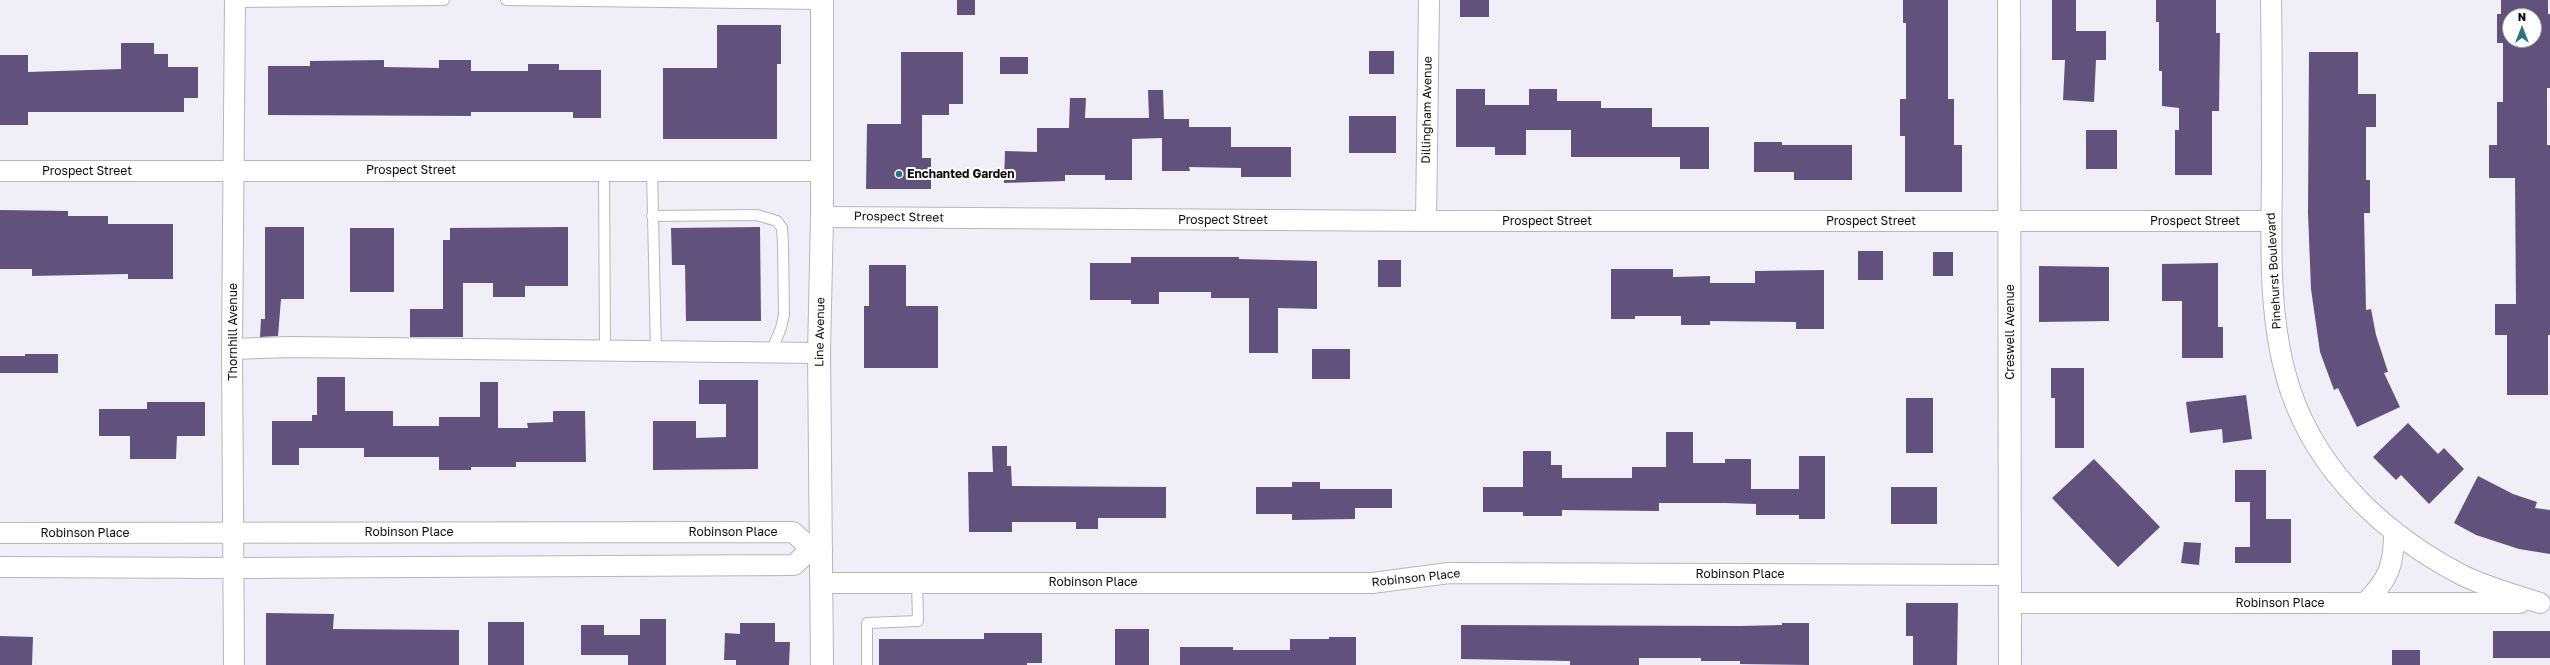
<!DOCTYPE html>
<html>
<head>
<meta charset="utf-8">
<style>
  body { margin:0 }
  #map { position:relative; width:2550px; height:665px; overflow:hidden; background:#f0eef7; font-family:"Golos Text",sans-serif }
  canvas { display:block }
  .north { position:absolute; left:2502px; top:8px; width:40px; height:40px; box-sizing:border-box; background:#fdfdfe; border:1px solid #9d9d9e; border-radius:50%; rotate:0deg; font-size:11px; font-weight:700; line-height:16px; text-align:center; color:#0d0c0f }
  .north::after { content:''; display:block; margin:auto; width:14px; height:18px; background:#2b737e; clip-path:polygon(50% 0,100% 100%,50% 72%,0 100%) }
</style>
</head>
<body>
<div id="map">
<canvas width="2550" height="665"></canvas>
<div class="north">N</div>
</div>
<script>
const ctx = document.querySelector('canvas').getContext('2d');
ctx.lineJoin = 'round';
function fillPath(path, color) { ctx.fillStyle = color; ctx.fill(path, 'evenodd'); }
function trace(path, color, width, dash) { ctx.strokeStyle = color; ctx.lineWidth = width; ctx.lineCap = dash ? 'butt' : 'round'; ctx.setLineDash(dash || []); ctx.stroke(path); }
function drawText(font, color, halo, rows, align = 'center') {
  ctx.font = font + ' "Golos Text",sans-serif'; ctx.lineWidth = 4; ctx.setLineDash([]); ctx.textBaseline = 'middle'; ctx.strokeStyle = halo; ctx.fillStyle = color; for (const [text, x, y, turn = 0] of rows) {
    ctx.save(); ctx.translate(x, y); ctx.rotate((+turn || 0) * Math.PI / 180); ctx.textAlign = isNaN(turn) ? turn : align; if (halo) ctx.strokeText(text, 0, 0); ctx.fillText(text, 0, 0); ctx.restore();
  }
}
fillPath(new Path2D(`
  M957,0h18v15h-18z
  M1460,0h29v17h-29z
  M1903,0h45v99h6v46h8v47h-57v-56h-5v-37h6v-76h-3z
  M2052,0h24v31h30v29h-10l-2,42 -31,-2 2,-40h-13z
  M2156,0h60v33h4l-1,78h-7v64h-37v-45h4v-22l-17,-2v-35h-3v-49h-3z
  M2501,0h47v14h2v74h-3v57h3v190h-2v60h-41v-60h-12v-31h21l-1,-126h-26v-33h8v-43h6v-59h-6v-29h4zM2510,16h24v24h-24z
  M717,25h64v39h-4v75h-114v-71h54z
  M121,43h33v11h14v13h30v31h-14v14h-156v13h-28v-70h28v17l93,-3z
  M1369,51h25v23h-25z
  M901,52h62v52h-14v11h-27v43h9v31h-65l1,-65h34z
  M2309,52h49v42h18v33h-10v53h4v33h-6l2,97 5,-1 5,26 12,37 -4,1 16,34 -43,20 -19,-39 -4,2 -14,-38 -9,-63 -3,-76z
  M1000,57h28v17h-28z
  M384,60v7l55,1v-8h32v11h57v-7h31v6h42v48h-28v-6h-102v4l-203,-1v-49h42v-5z
  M1456,89h29v16h44v-16h28v12h44v7h51v19h57v42h-29v-12h-109v-27h-45v25h-31v-8h-39z
  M1148,90h15l1,29h25v8h42v20h60v30h-50v-9l-52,-1 1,4h-28v-33l-30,1v41h-27v-5h-40v6l-61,2 1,-32 32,1v-24h32l1,-30h16l-1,20h64z
  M1349,116h47v37h-47z
  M2086,130h31v39h-31z
  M1754,142h28v3h70v35h-58v-8h-40z
  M0,210l68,1v5h40v8h65v55h-45v-5l-96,2v-7h-32z
  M265,227h39v72h-23l-3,37 -18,1 1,-18h4z
  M568,227v59h-43v11h-32v-14h-30v54h-53v-28h33v-69h7v-12z
  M760,227l1,94h-75l-1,-56h-13l-1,-37z
  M350,228h44v64h-44z
  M1858,251h25v29h-25z
  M1933,252h20v24h-20z
  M1131,257h108v2l78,2v48l-39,-1v45h-29v-55h-38v-6h-52v12h-28v-4h-41v-37h41z
  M1378,260h23v27h-23z
  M2218,263v64h5v31h-41v-57h-20v-37z
  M869,265h37v41h32v62h-74v-62h5z
  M2039,266l70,1v54l-70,1z
  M1611,269h62v8l37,-1v7h45v-12l69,-1v59h-28v-7l-86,-1v4h-29v-9h-46v3h-24z
  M1312,349h38v30h-38z
  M25,354h33v19h-58v-17h25z
  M2051,368h33v80h-29v-50h-4z
  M317,377h28v34h48v15h46v-9h41v-35h18v46h30l-1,-5 26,-1v-11h32l1,51h-70v5h-45v3h-32v-13h-75v-9h-65v17h-27v-44h40v-6h5z
  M699,380h59v89l-105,1v-49h43v17l30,-1v-33h-27z
  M2246,395l6,44 -29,4 -1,-14 -32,4 -4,-31z
  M1906,398h27v55h-27z
  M147,402h58v34h-28l-1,23h-46v-23h-31v-27h48z
  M2408,423l30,31 6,-6 20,21 -35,35 -28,-29 -5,5 -23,-23z
  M1666,432h27v31h32v-4h26v30h48v-33h26v63h-26v-4h-43v-11l-31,-1h-66v8l-97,-1v6h-39v-4h-40v-25h40v-36h28v14h11v13h70v-11h34z
  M992,446h15v20h4l1,20 154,1v31h-68v11h-22v-7h-64v10h-43l-1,-60h25z
  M2094,459l66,68 -42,40 -66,-69z
  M2235,470h31v49h25v44h-56v-16h15v-45h-15z
  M2478,476l35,18 24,8 -2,6 15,2v44l-31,-5 -43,-14 -22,-12z
  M1292,482h28v7h72v19h-37v11l-63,1v-6h-36v-27h36z
  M1891,487h46v37h-46z
  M2184,542l17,1 -2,22 -18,-2z
  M1906,603h52l-1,62h-44v-29h-7z
  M266,613l68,1 -1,15 126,1v35h-193z
  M640,619h26v46h-38v-10h-47v-30h23v10h36z
  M488,622h36v43h-36z
  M740,623h35v19h15l-1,23h-53v-5h-12l1,-27 15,1z
  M1782,623h27v42l-69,-1v-3h-39v-3h-62v7h-69v-4l-109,-2v-34l279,1 42,-1z
  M1115,629h34v36h-34z
  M2493,631h57v27h-57z
  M984,633h58v30h-15v2h-148v-26h105z
  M0,636l33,1 -1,28h-32z
  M1329,637h27v28h-176v-18h53v3h57v-11h39z
  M2392,650h28v15h-28z`), '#60527c');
const service = new Path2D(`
  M506,0l316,4
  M235,2l209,-2
  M604,170l1,181
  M652,171l4,180
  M652,216l105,-1 20,6 5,7 1,15 1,72 -3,13 -10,24
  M867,665v-42l51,-2 -1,-39`);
const minor = new Path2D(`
  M2271,0c1,59 1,118 1,177 -1,71 -4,147 19,215 28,82 95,143 169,182 25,13 53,20 80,29
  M0,171h822
  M822,217l604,4h845
  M1426,221l3,-221
  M232,349l58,-2 529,6
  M0,533l793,-1 18,17 11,1
  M0,567l234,1 560,-3 17,-16
  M822,583h550l77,-10 561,2
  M2010,603h510
  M2365,603c23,-23 29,-37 29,-70
  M234,665l-2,-316 3,-349`);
const tertiary = new Path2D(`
  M2009,0l1,665`);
const secondary = new Path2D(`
  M822,0v217l-3,136 3,312`);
trace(service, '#b7b5bd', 12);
trace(minor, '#b7b5bd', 22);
trace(tertiary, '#b7b5bd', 24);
trace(secondary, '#b7b5bd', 24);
trace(service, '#fff', 10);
trace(minor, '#fff', 20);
trace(tertiary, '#fff', 22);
trace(secondary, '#fff', 22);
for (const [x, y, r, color] of [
  [899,174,4,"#2b737e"]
]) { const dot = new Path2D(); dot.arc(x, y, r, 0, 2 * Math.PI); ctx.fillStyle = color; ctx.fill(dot); trace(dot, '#fdfdfe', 1.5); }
drawText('12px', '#0d0c0f', '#fdfdfe', [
  ["Dillingham Avenue",1427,110,-89],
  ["Prospect Street",411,170],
  ["Prospect Street",87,171],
  ["Prospect Street",899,217,1],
  ["Prospect Street",1223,220],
  ["Prospect Street",1547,221],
  ["Prospect Street",1871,221],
  ["Prospect Street",2195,221],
  ["Pinehurst Boulevard",2274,271,-93],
  ["Thornhill Avenue",233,332,-90],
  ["Line Avenue",820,332,-89],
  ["Creswell Avenue",2010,332,-90],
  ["Robinson Place",409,532],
  ["Robinson Place",733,532],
  ["Robinson Place",85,533],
  ["Robinson Place",1740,574],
  ["Robinson Place",1416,578,-6],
  ["Robinson Place",1093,582],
  ["Robinson Place",2280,603]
]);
drawText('bold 12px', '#0d0c0f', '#fdfdfe', [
  ["Enchanted Garden",907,174]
], 'left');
</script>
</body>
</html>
